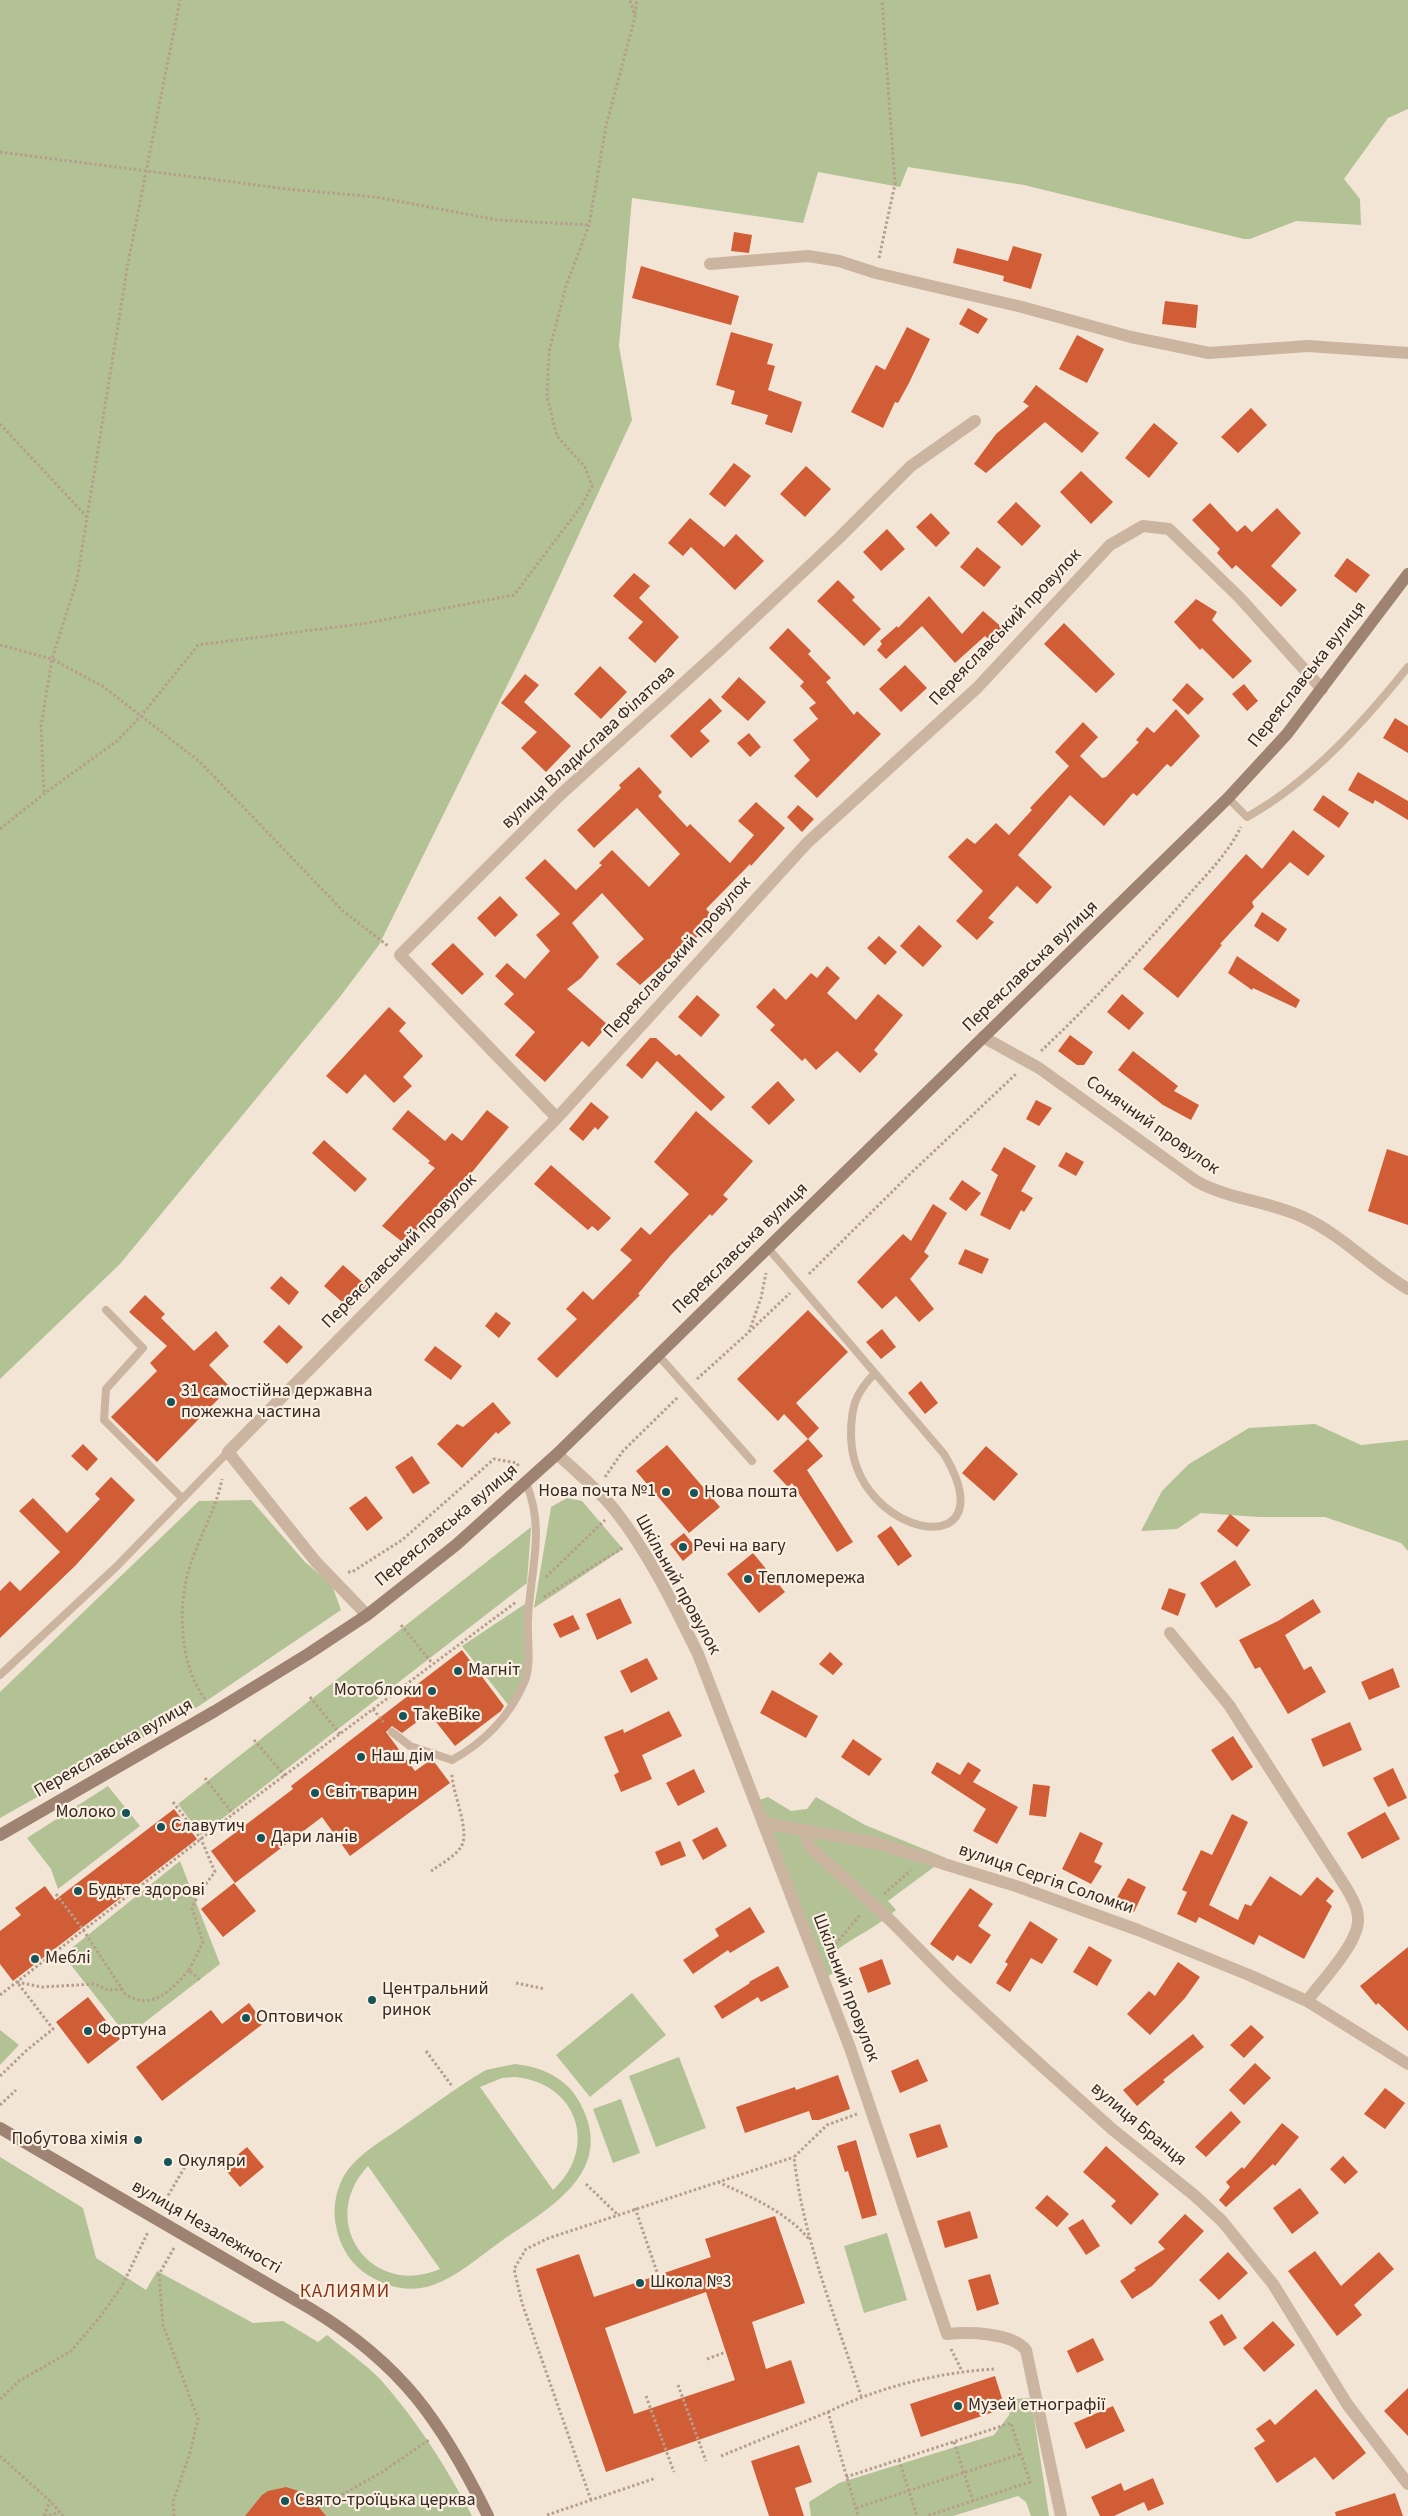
<!DOCTYPE html>
<html>
<head>
<meta charset="utf-8">
<style>
  body { margin:0 }
  canvas { display:block; background:#f2e5d5 }
</style>
</head>
<body>
<canvas width="1408" height="2516"></canvas>
<script>
const ctx = document.querySelector('canvas').getContext('2d');
ctx.lineJoin = 'round';
function fillPath(path, color) { ctx.fillStyle = color; ctx.fill(path, 'evenodd'); }
function trace(path, color, width, dash) { ctx.strokeStyle = color; ctx.lineWidth = width; ctx.lineCap = dash ? 'butt' : 'round'; ctx.setLineDash(dash || []); ctx.stroke(path); }
function drawText(font, color, halo, rows, align = 'center') {
  ctx.font = font + ' "Source Sans 3",sans-serif'; ctx.lineWidth = 4.5; ctx.setLineDash([]); ctx.textBaseline = 'middle'; ctx.strokeStyle = halo; ctx.fillStyle = color; for (const [text, x, y, turn = 0] of rows) {
    ctx.save(); ctx.translate(x, y); ctx.rotate((+turn || 0) * Math.PI / 180); ctx.textAlign = isNaN(turn) ? turn : align; if (halo) ctx.strokeText(text, 0, 0); ctx.fillText(text, 0, 0); ctx.restore();
  }
}
fillPath(new Path2D(`
  M0,0h1408v109l-20,9 -44,61 16,20 1,26 -65,-4 -46,18h-6l-220,-54 -116,-18 -8,20 -82,-15 -15,51 -171,-25 -13,148 13,74 -96,207 -157,318 -40,53 -219,266 -120,115z
  M1315,1424l46,21 47,-5v111l-7,-8 -76,-26h-65l-59,-4 -24,16 -36,2 21,-40 27,-27 60,-36z
  M567,1498l15,3 41,48 -89,59 17,-101z
  M251,1500l54,62 27,23 9,25 -142,96 -199,112v-126l199,-191z
  M531,1527l-4,56 -326,252 -23,-31z
  M525,1604c0,35 7,76 -12,107l-51,-65z
  M108,1786l32,40 -82,63 -7,-20 -24,-31z
  M768,1797l23,14 16,-2 9,-12 49,28 81,33 -58,43 8,9c-19,18 -44,27 -64,44l2,19 -14,7 -67,-178z
  M180,1861l40,103 -93,72 -64,-81z
  M632,1993l34,42 -76,62 -34,-42z
  M0,2030l19,15 -19,20z
  M679,2057l27,71 -50,19 -27,-71z
  M515,2064c27,3 52,14 65,39 38,70 -33,106 -80,139 -21,15 -42,34 -67,43 -24,9 -51,1 -71,-14 -14,-11 -23,-28 -26,-45 -4,-20 1,-44 15,-60 13,-15 32,-26 48,-37 25,-18 49,-35 75,-52l12,-7zM515,2077c63,6 84,71 38,113l-73,-103 22,-9zM368,2166l72,103c-69,30 -124,-48 -72,-103z
  M621,2099l19,54 -27,10 -20,-54z
  M0,2157l83,51 13,50 50,32 11,-19 96,52 30,-2 35,21 9,-7c17,14 37,28 53,44 36,40 67,89 92,137h-472z
  M887,2233l20,67 -43,13 -20,-67z
  M1031,2398l18,118h-18l-5,-14 -8,-6 -65,20h-142l-2,-14 30,-19 155,-48 15,-20 3,-16z`), '#b2c295');
fillPath(new Path2D(`
  M734,232l18,3 -3,18 -18,-2z
  M1013,246l29,8 -11,35 -28,-8 1,-5 -51,-13 4,-15 51,13z
  M641,266l98,30 -8,29 -99,-27z
  M1165,301l33,4 -2,23 -34,-4z
  M968,308l20,11 -10,15 -19,-10z
  M907,327l23,12 -21,44 -11,20 -3,-1 -12,26 -32,-16 25,-47 9,5z
  M731,332l42,12 -6,20 8,2 -7,24 34,12 -10,31 -27,-9 3,-9 -37,-11 4,-13 -19,-6z
  M1077,335l27,14 -17,34 -28,-14z
  M1036,385l63,48 -17,20 -37,-31 -59,51 -12,-9 22,-30 33,-28 -6,-4z
  M1251,408l16,17 -29,28 -17,-16z
  M1154,423l24,20 -29,35 -24,-20z
  M734,463l17,13 -26,31 -16,-13z
  M806,466l25,23 -26,28 -25,-23z
  M1081,471l32,31 -22,22 -31,-32z
  M1016,502l25,24 -19,20 -25,-24z
  M1210,503l27,29 8,-7 7,7 25,-24 24,25 -30,33 26,24 -16,17 -45,-42 -4,4 -15,-16 3,-4 -28,-29z
  M931,513l19,20 -14,14 -20,-20z
  M690,518l34,29 12,-13 28,27 -29,29 -44,-43 -8,9 -15,-13z
  M887,529l18,20 -24,22 -18,-19z
  M977,547l24,20 -17,20 -24,-20z
  M1347,558l23,17 -14,18 -22,-17z
  M634,573l16,13 -11,12 40,39 -24,26 -27,-25 15,-16 -30,-26z
  M838,580l17,17 -3,3 29,29 -17,17 -47,-45z
  M929,596l33,38 21,-23 21,18 -12,13 -7,-6 -30,27 -33,-37 -36,33 -9,-9 5,-6 -2,-3 17,-15 1,2z
  M1196,599l21,13 -5,8 40,41 -19,18 -31,-31 -2,2 -26,-28z
  M1064,623l51,51 -19,19 -52,-49z
  M788,628l23,23 -3,3 23,24 -5,4 28,33 3,-4 24,23 -64,64 -23,-22 16,-16 -17,-20 25,-21 -9,-11 7,-5 -16,-17 4,-4 -35,-34z
  M905,665l22,23 -26,24 -22,-23z
  M600,666l27,26 -26,27 -27,-25z
  M525,674l14,11 -15,17 47,44 -25,26 -25,-24 16,-16 -36,-29z
  M739,677l27,25 -18,19 -27,-24z
  M1187,683l17,16 -16,16 -16,-15z
  M1244,684l14,17 -11,10 -15,-17z
  M710,698l12,13 -22,20 10,10 -19,17 -21,-22z
  M1176,709l24,27 -29,31 -4,-3 -30,32 -4,-3 -29,33 -34,-31 -52,60 34,32 -15,17 -20,-18 -29,32 6,4 -17,18 -21,-19 27,-30 -35,-34 19,-19 8,6 21,-21 13,12 23,-25 -2,-2 39,-42 -14,-14 28,-30 15,15 -18,19 22,22 4,-1 33,-35 -3,-2 11,-13 7,6z
  M1395,718l13,8v27l-25,-15z
  M749,733l12,14 -11,10 -13,-14z
  M639,767l23,25 -4,4 29,31 3,-3 40,39 24,-28 -16,-14 18,-19 29,26 -34,38 -1,-2 -44,45 9,9 -27,28 -2,-2 -46,41 -24,-21 28,-25 -42,-46 -30,30 27,34 -18,21 -14,11 41,36 -19,22 -7,-6 -37,41 -30,-27 20,-23 -31,-28 10,-10 -19,-18 12,-13 18,16 25,-28 -14,-16 24,-21 -35,-36 20,-19 31,31 26,-25 -3,-2 13,-13 37,37 31,-33 -43,-46 -43,40 -17,-18 44,-42 -2,-3z
  M1358,772l50,29v19l-33,-20 -2,4 -25,-14z
  M1323,795l26,18 -10,15 -26,-18z
  M798,805l16,14 -12,13 -15,-15z
  M1293,830l32,26 -17,20 -18,-14 -38,40 2,5 -34,37 2,1 -44,53 -35,-29 103,-115 16,15z
  M500,896l18,19 -23,22 -18,-19z
  M1262,912l25,17 -9,13 -24,-16z
  M919,925l23,21 -19,21 -23,-21z
  M879,936l18,16 -12,13 -18,-17z
  M453,943l31,31 -22,21 -31,-31z
  M1237,956l63,44 -4,8 -43,-20 -1,2 -24,-17z
  M827,966l13,12 -13,15 29,27 22,-26 25,21 -29,35 4,4 -18,19 -23,-22 -21,19 -11,-12 -3,3 -32,-31 5,-5 -19,-18 18,-19 12,12 25,-27 6,5z
  M1122,994l22,19 -15,17 -22,-18z
  M697,995l23,20 -19,22 -23,-20z
  M389,1007l17,16 -7,8 24,25 -20,21 9,9 -18,17 -29,-29 -18,20 -21,-18z
  M1070,1035l23,17 -9,13h-7l-19,-14z
  M650,1038h6l20,18 3,-2 46,43 -14,14 -54,-50 -15,18 -16,-14z
  M1133,1051l45,35 -4,5 25,14 -8,15 -28,-15 -45,-35z
  M778,1081l17,19 -26,25 -18,-18z
  M1036,1100l16,8 -13,18 -13,-7z
  M591,1102l18,15 -11,13 -3,-3 -12,14 -14,-12z
  M408,1110l37,31 7,-8 10,8 25,-31 22,17 -50,61 -1,-1 -23,26 -2,-2 -28,33 -23,-18 53,-58 -7,-5 2,-2 -38,-32z
  M696,1111l57,50 -30,34 5,4 -16,17 -2,-2 -40,42 -32,38 2,1 -83,83 -20,-19 40,-40 -11,-10 17,-18 10,9 39,-40 -12,-10 21,-23 9,8 39,-41 -35,-32z
  M324,1140l43,39 -12,13 -43,-39z
  M1004,1147l32,19 -15,25 12,7 -9,14 -3,-2 -11,20 -30,-15 18,-40 -7,-5z
  M1387,1149l21,7v69l-40,-14z
  M1066,1152l18,10 -8,14 -18,-10z
  M551,1165l60,53 -13,13 -6,-5 -4,4 -54,-46z
  M962,1180l19,13 -15,18 -17,-12z
  M933,1204l14,9 -23,39 5,4 -19,23 24,30 -15,13 -23,-26 -14,13 -25,-27 46,-48 8,7z
  M965,1249l24,10 -7,15 -24,-10z
  M343,1265l26,23 -19,21 -26,-23z
  M281,1276l18,16 -10,13 -19,-17z
  M145,1295l20,19 -4,4 33,33 22,-20 13,15 -20,19 21,22 -73,75 -46,-45 46,-46 -7,-8 17,-17 -38,-34z
  M808,1310l40,42 -52,51 23,25 -11,11 -24,-25 -6,7 -41,-42z
  M496,1312l15,11 -12,15 -14,-12z
  M279,1325l24,22 -16,17 -24,-22z
  M882,1329l14,18 -15,12 -15,-17z
  M435,1346l27,20 -11,14 -27,-20z
  M921,1381l17,22 -13,11 -17,-21z
  M493,1402l18,21 -13,11 -2,-2 -34,36 -25,-24 20,-20 6,3z
  M808,1439l15,17 -16,14 46,72 -16,10 -45,-69 -4,4 -15,-16z
  M83,1444l15,15 -11,12 -16,-15z
  M667,1445l53,62 -31,26 -53,-62z
  M986,1446l32,28 -24,27 -32,-28z
  M412,1456l18,27 -17,11 -18,-27z
  M111,1477l24,23 -60,66 -75,72v-47l10,-10 10,10 40,-39 -41,-41 14,-13 34,35 33,-34 -5,-5z
  M366,1496l17,22 -16,13 -18,-23z
  M1230,1514l20,16 -13,17 -20,-16z
  M891,1526l21,30 -14,10 -21,-30z
  M684,1533l13,16 -14,12 -13,-17z
  M753,1553l32,39 -26,21 -32,-39z
  M1235,1560l16,25 -35,23 -16,-25z
  M1169,1588l17,6 -8,22 -17,-7z
  M620,1598l12,25 -35,17 -11,-26z
  M1313,1599l8,13 -36,23 19,35 7,-4 15,26 -38,22 -28,-47 -5,2 -16,-29 39,-19z
  M573,1615l7,14 -20,9 -7,-14z
  M462,1650l42,56 -3,5 -46,35 -26,-33 -27,20 -10,-7 -6,6 29,39 17,-12 18,24 -100,73 -28,-39 -87,66 -24,-32 82,-62 -2,-3 122,-94 -2,-3z
  M830,1652l13,12 -10,11 -14,-11z
  M647,1658l11,21 -27,14 -11,-22z
  M1393,1668l7,19 -31,13 -8,-18z
  M772,1690l46,26 -12,22 -46,-25z
  M669,1711l13,25 -40,19 10,24 -31,13 -7,-17 5,-3 -15,-35 19,-8 1,4z
  M1350,1722l12,28 -39,17 -12,-28z
  M1233,1736l20,31 -21,14 -21,-31z
  M853,1739l29,20 -13,17 -28,-19z
  M937,1762l23,13 8,-13 13,8 -8,12 45,25 -21,37 -24,-13 13,-22 -55,-36z
  M1393,1768l14,30 -19,9 -15,-29z
  M694,1769l11,23 -27,14 -12,-23z
  M1033,1784l17,2 -4,31 -17,-2z
  M174,1809l23,30 -184,142 -13,-17v-33l21,-16 -6,-7 30,-22 10,14z
  M1385,1812l15,27 -38,20 -15,-26z
  M1232,1814l16,8 -39,83 29,15 7,-16 6,2 19,-30 31,20 16,-19 17,14 -8,10 6,5 -28,53 -45,-24 -5,10 -55,-28 -3,6 -19,-9 10,-22 -5,-2 19,-40 11,5z
  M717,1827l10,19 -24,14 -11,-20z
  M1080,1832l23,11 -9,19 8,4 -11,18 -29,-15z
  M680,1841l6,15 -25,10 -6,-14z
  M1128,1878l18,9 -12,25 -20,-9z
  M234,1883l22,28 -33,26 -22,-28z
  M970,1888l23,16 -15,22 13,9 -20,29 -14,-9 -4,6 -23,-17z
  M750,1907l15,25 -35,21 -2,-3 -35,24 -10,-14 36,-24 -4,-7z
  M1030,1921l28,18 -16,25 -11,-6 -21,34 -14,-9 12,-19 -3,-2z
  M1089,1946l23,14 -15,26 -24,-14z
  M1408,1947v84l-30,-28 -2,2 -16,-19z
  M882,1959l9,25 -23,9 -9,-25z
  M1178,1962l22,15 -15,21 -35,37 -23,-21 22,-23 6,5z
  M778,1966l11,21 -28,15 -3,-5 -36,22 -8,-13 36,-23 -1,-1z
  M88,1997l32,42 -32,25 -32,-42z
  M249,2003l15,20 -102,78 -26,-34 75,-57 11,14z
  M1251,2025l13,12 -20,21 -14,-13z
  M1193,2034l11,13 -41,33 2,2 -28,24 -14,-16z
  M918,2059l10,22 -28,12 -9,-22z
  M1255,2063l16,15 -27,27 -15,-15z
  M838,2075l12,34 -31,11h-7l-3,-9 -64,22 -9,-26 59,-20 1,3z
  M1385,2088l20,15 -20,26 -21,-15z
  M1231,2111l10,11 -35,35 -11,-10z
  M1282,2123l17,14 -24,29 -2,-2 -47,43 -7,-7 11,-13 -4,-5 16,-15 2,2z
  M940,2124l8,23 -31,11 -8,-24z
  M856,2140l21,75 -15,4 -14,-48 -3,1 -8,-26z
  M1106,2146l53,48 -28,31 -20,-19 5,-5 -33,-29z
  M247,2147l17,20 -24,20 -17,-20z
  M1343,2156l15,16 -13,12 -15,-15z
  M1300,2188l19,25 -27,21 -19,-26z
  M1047,2195l22,19 -12,13 -22,-19z
  M970,2211l8,27 -33,10 -8,-27z
  M1185,2214l19,17 -52,55 -20,13 -12,-18 16,-11 -2,-2 31,-19 -7,-7z
  M775,2216l30,87 -53,19 14,47 25,-9 14,43 -199,69 -70,-203 43,-15 15,43 117,-40 -6,-18zM706,2292l29,88 -101,34 -29,-86z
  M1083,2219l17,27 -14,9 -18,-27z
  M1315,2251l26,35 38,-34 15,17 -40,36 8,10 -25,21 -49,-65z
  M1228,2252l20,21 -29,27 -20,-20z
  M990,2274l9,30 -22,7 -9,-31z
  M1222,2314l15,24 -13,8 -15,-24z
  M1273,2321l22,24 -31,27 -21,-24z
  M1093,2338l11,22 -27,13 -10,-22z
  M995,2376l10,32 -84,29 -11,-33z
  M1408,2388v48l-24,-25z
  M1316,2389l50,64 -33,27 -18,-23 -38,26 -23,-35 11,-7 -9,-12 14,-10 5,6z
  M1113,2406l12,25 -39,18 -12,-26z
  M799,2445l13,37 -17,6 9,28h-35l-18,-55z
  M1153,2478l11,26 -16,7 -4,-9 -30,14h-14l-9,-19 30,-14 3,8z
  M286,2487l22,7 18,22h-81l17,-21 6,-4z
  M1395,2493l8,23h-67l-1,-4z`), '#d05d36');
trace(new Path2D(`
  M635,14l2,-14
  M0,152l287,37 89,8 122,23 91,5
  M879,258l16,-74 -13,-184
  M0,424l87,93
  M0,645l52,14 52,28 37,29 58,45 144,150 45,35
  M44,792l-3,-66 11,-67 25,-79 51,-317 52,-263
  M0,829l45,-36 72,-52 24,-25 57,-71 169,-22 147,-28 68,-90 10,-19 -7,-19 -28,-31 -10,-39 2,-45 17,-66 23,-61 17,-99 29,-109 -5,-17
  M1041,1051c51,-48 98,-99 144,-152 20,-23 42,-44 56,-72
  M809,1274l102,-101 105,-99
  M749,1332l41,-39
  M697,1379l52,-47 12,-34 5,-25
  M605,1477l18,-26 55,-54
  M348,1572h4l50,-32 92,-81 23,4 2,4
  M546,1577l59,-57
  M544,1597l80,-50
  M401,1625l31,38
  M310,1697l30,37
  M205,1699c-25,-34 -28,-90 -16,-130 9,-30 27,-59 33,-90
  M373,1709l10,13
  M254,1740l31,36
  M205,1778l28,36
  M173,1802l28,37 14,33 -15,19 -8,17 11,34 -14,28
  M431,1871c10,-7 23,-14 30,-24 10,-16 -9,-54 -9,-73
  M56,1894l28,37 42,64c28,16 46,-6 63,-25l12,11
  M884,1894l27,-24
  M829,1952l31,-37
  M17,1982l25,5 53,-3 13,6 14,-1
  M516,1983l29,6
  M0,1995l233,-181 283,-212
  M426,2051l26,35
  M0,2076l27,-26 26,-21 -36,-47
  M0,2105l16,-15
  M857,2114l-30,11 -33,32c9,82 42,160 67,239
  M718,2182c33,15 67,29 91,57
  M586,2184l31,30
  M163,2204l29,-49
  M635,2208l23,67
  M174,2248l-15,26 4,51 35,94 -8,34 -17,49 1,14
  M951,2349l11,22
  M707,2359l19,-7
  M678,2385l28,76
  M646,2396l28,76
  M0,2399l19,-18 52,-30 29,-34 22,-31 26,-54
  M828,2412c51,-25 111,-40 168,-43
  M954,2442l19,59
  M0,2456l50,45 13,15
  M721,2456l107,-44 30,104
  M899,2460l18,56
  M846,2477l165,-54 19,59 -103,34
  M591,2500l-69,-197 -8,-34 12,-20 23,-11 245,-81
  M320,2507l62,-35 47,-32
  M856,2508l165,-54
  M547,2515l109,-37
  M44,2516l6,-15
  M44,2516l14,-3`), '#b79e8b', 3, [2.5, 2.5]);
trace(new Path2D(`
  M1228,798l19,19c63,-35 116,-94 161,-150
  M768,1248l176,206c67,113 -92,85 -93,-19 0,-28 4,-41 23,-61
  M106,1310l37,38 -37,41 -2,31 78,78
  M657,1354l95,107
  M0,1675l116,-108 112,-115
  M392,1732l18,14 42,14c31,-17 57,-43 72,-77 8,-18 3,-44 4,-64 2,-48 18,-89 -2,-136`), '#cbb5a1', 8);
trace(new Path2D(`
  M710,264l98,-8 31,5 37,12 146,34 109,30 78,16 99,-7 100,7
  M983,1037l56,31 157,113c34,19 74,20 109,37 38,18 67,50 103,71
  M557,1118l-157,-163 160,-160 160,-145 119,-112 72,-72 64,-45
  M557,1454c19,17 40,35 57,55 34,43 60,96 84,145l152,394 97,286c21,-2 64,-2 79,16l35,166
  M367,1615l-51,-53 -88,-110 329,-334 250,-275 170,-155 133,-143 33,-19 26,3 71,69 82,91
  M1170,1633l59,72 116,181c6,10 13,21 13,33 1,24 -37,63 -51,82
  M763,1823l113,20 143,44 119,43 111,45 58,26 101,63
  M804,1830l5,16 82,75 59,60 72,67 90,81 82,66 28,26 51,63 74,120 61,80`), '#cbb5a1', 12);
trace(new Path2D(`
  M0,1835l215,-124 93,-57 59,-39 89,-70 101,-91 671,-656 59,-64 121,-160
  M0,2128l311,181c91,55 131,113 177,207`), '#9e8372', 12);
for (const [x, y, r, color] of [
  [171,1402,5,"#175358"],
  [666,1492,5,"#175358"],
  [694,1493,5,"#175358"],
  [683,1547,5,"#175358"],
  [748,1579,5,"#175358"],
  [458,1671,5,"#175358"],
  [432,1691,5,"#175358"],
  [403,1716,5,"#175358"],
  [361,1757,5,"#175358"],
  [315,1793,5,"#175358"],
  [126,1813,5,"#175358"],
  [161,1827,5,"#175358"],
  [261,1838,5,"#175358"],
  [78,1891,5,"#175358"],
  [35,1959,5,"#175358"],
  [372,2000,5,"#175358"],
  [246,2018,5,"#175358"],
  [88,2031,5,"#175358"],
  [138,2140,5,"#175358"],
  [168,2162,5,"#175358"],
  [640,2283,5,"#175358"],
  [958,2406,5,"#175358"],
  [285,2501,5,"#175358"]
]) { const dot = new Path2D(); dot.arc(x, y, r, 0, 2 * Math.PI); ctx.fillStyle = color; ctx.fill(dot); trace(dot, '#faefe1', 2); }
drawText('18px', '#342a24', '#faefe1', [
  ["Переяславський провулок",1006,628,-46],
  ["Переяславська вулиця",1308,675,-52],
  ["вулиця Владислава Філатова",589,748,-43],
  ["Переяславський провулок",678,958,-48],
  ["Переяславська вулиця",1031,967,-44],
  ["Сонячний провулок",1152,1126,35],
  ["Переяславська вулиця",741,1249,-44],
  ["Переяславський провулок",400,1252,-45],
  ["Переяславська вулиця",447,1526,-40],
  ["Шкільний провулок",677,1585,61],
  ["Переяславська вулиця",114,1749,-30],
  ["вулиця Сергія Соломки",1046,1880,19],
  ["Шкільний провулок",845,1988,69],
  ["вулиця Бранця",1138,2125,40],
  ["вулиця Незалежності",206,2228,30]
]);
drawText('18px', '#342a24', '#faefe1', [
  ["31 самостійна державна",181,1392],
  ["пожежна частина",181,1413],
  ["Нова почта №1",656,1492,"right"],
  ["Нова пошта",704,1493],
  ["Речі на вагу",693,1547],
  ["Тепломережа",758,1579],
  ["Магніт",468,1671],
  ["Мотоблоки",422,1691,"right"],
  ["TakeBike",413,1716],
  ["Наш дім",371,1757],
  ["Світ тварин",325,1793],
  ["Молоко",116,1813,"right"],
  ["Славутич",171,1827],
  ["Дари ланів",271,1838],
  ["Будьте здорові",88,1891],
  ["Меблі",45,1959],
  ["Центральний",382,1990],
  ["ринок",382,2011],
  ["Оптовичок",256,2018],
  ["Фортуна",98,2031],
  ["Побутова хімія",128,2140,"right"],
  ["Окуляри",178,2162],
  ["Школа №3",650,2283],
  ["Музей етнографії",968,2406],
  ["Свято-троїцька церква",295,2501]
], 'left');
ctx.letterSpacing = '1px';
drawText('19px', '#893417', '#faefe1', [
  ["КАЛИЯМИ",345,2293]
]);
ctx.letterSpacing = '0px';
</script>
</body>
</html>
